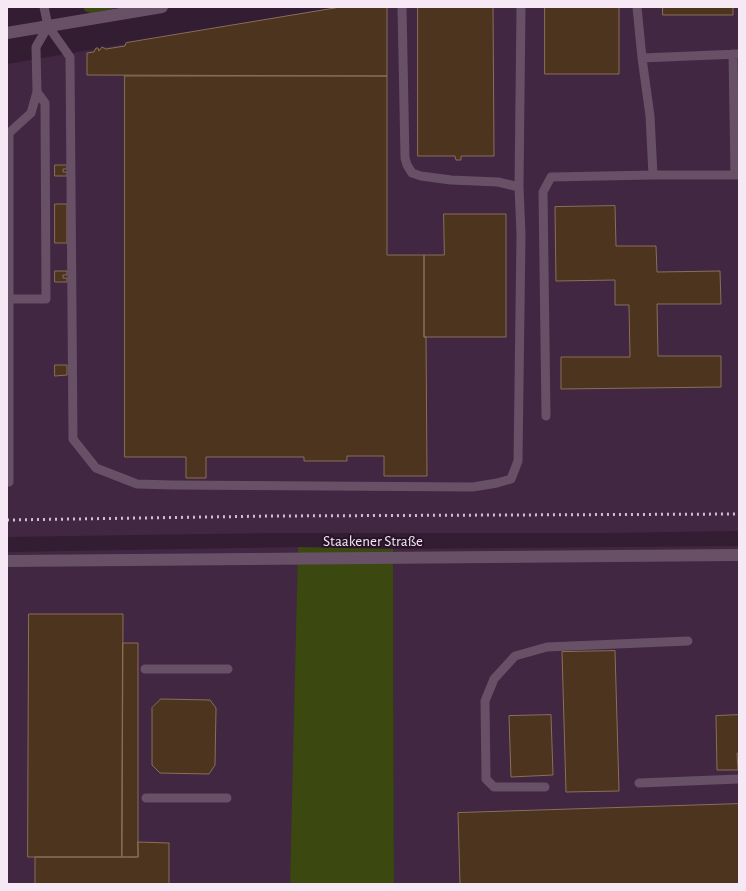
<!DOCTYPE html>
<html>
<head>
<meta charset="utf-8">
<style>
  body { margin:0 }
  #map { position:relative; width:746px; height:891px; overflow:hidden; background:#331d32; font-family:"Alegreya Sans",sans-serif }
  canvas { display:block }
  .frame { position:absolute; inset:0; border:8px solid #f7e8f6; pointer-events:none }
</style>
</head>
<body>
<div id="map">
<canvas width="746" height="891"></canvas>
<div class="frame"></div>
</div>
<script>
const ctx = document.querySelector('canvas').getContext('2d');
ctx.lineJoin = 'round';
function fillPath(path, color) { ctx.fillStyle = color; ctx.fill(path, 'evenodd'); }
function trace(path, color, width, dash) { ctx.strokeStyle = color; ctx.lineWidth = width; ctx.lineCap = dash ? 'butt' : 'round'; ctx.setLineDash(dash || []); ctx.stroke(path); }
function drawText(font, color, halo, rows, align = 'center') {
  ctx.font = font + ' "Alegreya Sans",sans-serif'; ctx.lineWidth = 4; ctx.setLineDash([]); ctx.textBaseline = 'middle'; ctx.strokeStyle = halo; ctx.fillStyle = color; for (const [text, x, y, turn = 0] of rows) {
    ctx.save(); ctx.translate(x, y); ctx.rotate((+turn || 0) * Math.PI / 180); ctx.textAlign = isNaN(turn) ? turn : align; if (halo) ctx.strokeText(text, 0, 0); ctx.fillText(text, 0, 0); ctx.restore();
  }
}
fillPath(new Path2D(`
  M341,7h398v524l-132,2h-332l-268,4v-473z
  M739,546v338h-345l-1,-335z
  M298,547l-1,148 -7,189h-283v-332z`), '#412741');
fillPath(new Path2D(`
  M83,7h39l-31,6 -6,-2z
  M298,547l95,2 1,335h-104z`), '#3b4810');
const building = new Path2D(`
  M341,7h46v69l-300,-1v-22l7,-1 2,-4h2l1,3 3,-4 4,2 19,-3 1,-3z
  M418,7h75l1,149h-33v4h-5l-1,-4h-37z
  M545,7h74v67h-74z
  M663,7h70v8h-70z
  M125,76h262v179h37v82h2l1,139h-43v-20h-37v5h-43v-4h-98v21h-20v-21h-61z
  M55,165h12v4h-4v3h4v4h-12z
  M55,204h12v39h-12z
  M615,206l1,40h40l1,26 63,-1 1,33h-64l1,52h63v31l-160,2v-32h69l-1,-52h-14v-25l-59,1 -1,-74z
  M444,214h62v123h-82v-82h20z
  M55,271h12v4h-4v3h4v4h-12z
  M55,365h12v10l-12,1z
  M29,614h94l-1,243h-94z
  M123,643h15v214h-16z
  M615,651l4,140 -53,1 -4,-140z
  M161,699l49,1 6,8 -1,57 -6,9 -49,-1 -8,-8v-57z
  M551,715l2,60 -42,2 -2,-61z
  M739,715v38h-2l1,17h-21l-1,-54z
  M739,804v80h-279l-2,-71z
  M138,842l31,1v41h-134v-27h103z`);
fillPath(building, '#4c341e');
trace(building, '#8a6f58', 1);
trace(new Path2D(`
  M44,7l4,19 22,31 3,382 23,29 41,16 36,1 300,2 24,-4 14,-4 7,-18 3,-227 -2,-47 -21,-5 -47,-2 -30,-4 -9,-3 -5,-8 -2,-7 -3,-151
  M637,7l5,51 8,58 3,59h86
  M733,54l2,121
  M642,58l96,-4
  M519,187l2,-180
  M9,299h37l-1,-196 -8,-11
  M546,416l-3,-224 8,-15 102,-2
  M9,482v-349l22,-20 6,-21 -1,-45 12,-21
  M145,669h83
  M639,783l100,-4
  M545,787h-51l-8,-8 -1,-78 9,-22 21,-23 32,-9 141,-6
  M146,798h81`), '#685067', 9);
trace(new Path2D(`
  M7,561l732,-6`), '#685067', 12);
trace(new Path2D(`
  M7,33l155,-26`), '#685067', 12);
trace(new Path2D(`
  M7,520l266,-4 466,-2`), '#d0c0cf', 3, [2, 4]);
drawText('15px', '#f7e8f6', '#281428', [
  ["Staakener Straße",373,541]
]);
</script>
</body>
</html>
